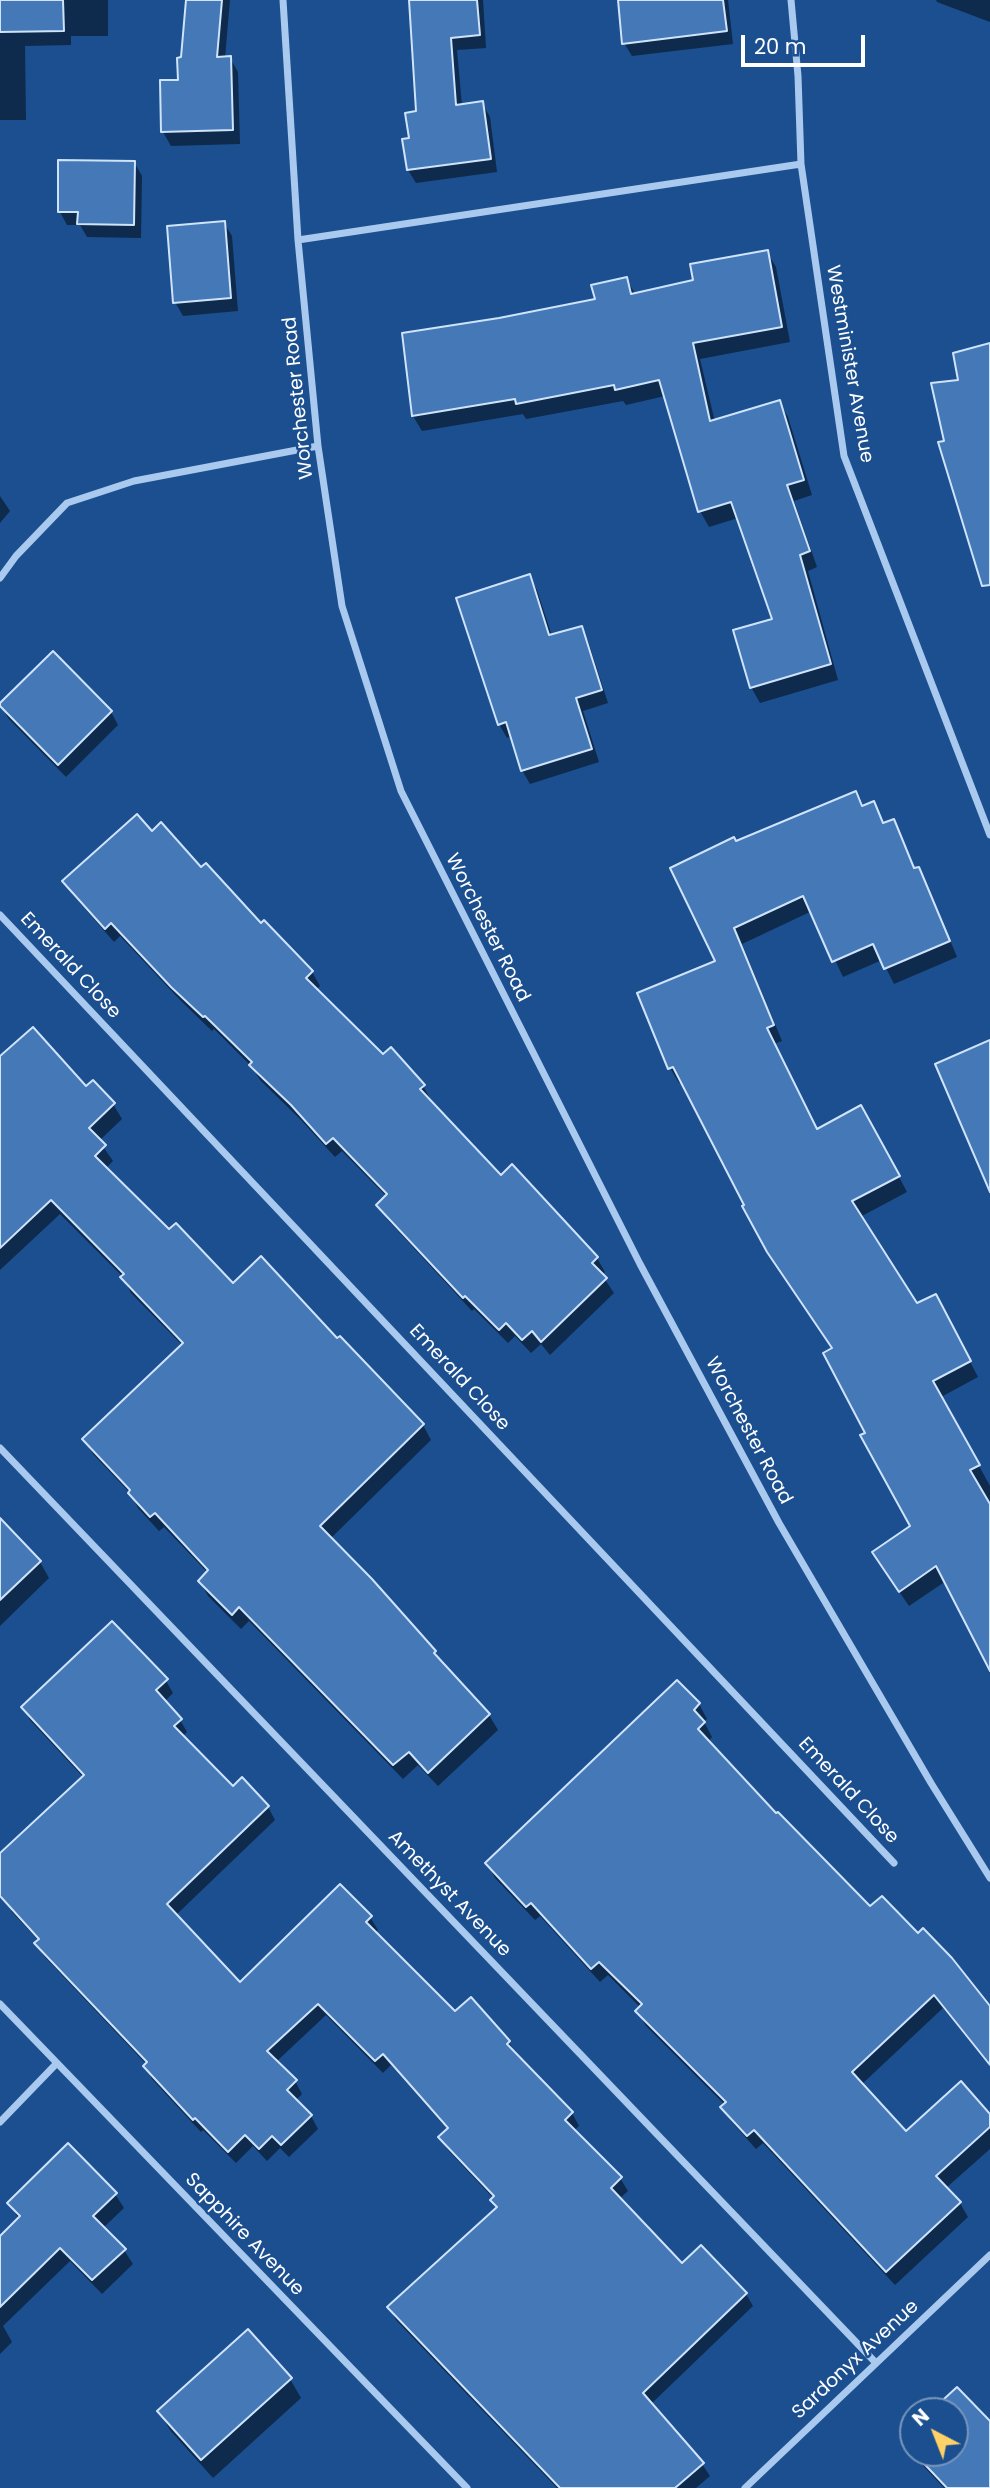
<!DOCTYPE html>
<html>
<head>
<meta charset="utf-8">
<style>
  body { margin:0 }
  #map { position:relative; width:990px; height:2488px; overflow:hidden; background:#1b4f8f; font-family:Poppins,sans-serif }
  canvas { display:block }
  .north { position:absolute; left:899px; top:2397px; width:70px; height:70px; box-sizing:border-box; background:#1b4f8f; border:2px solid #7695bc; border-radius:50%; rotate:318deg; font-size:19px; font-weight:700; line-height:28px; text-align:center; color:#fff }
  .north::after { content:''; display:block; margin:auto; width:24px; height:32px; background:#ffd166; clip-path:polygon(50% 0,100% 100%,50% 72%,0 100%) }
  .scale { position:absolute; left:741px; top:35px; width:124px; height:32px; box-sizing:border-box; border:4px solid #fff; border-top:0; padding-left:9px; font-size:21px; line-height:24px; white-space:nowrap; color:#fff; -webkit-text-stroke:5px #1b4f8f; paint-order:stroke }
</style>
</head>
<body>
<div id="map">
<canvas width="990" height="2488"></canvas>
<div class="north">N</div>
<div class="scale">20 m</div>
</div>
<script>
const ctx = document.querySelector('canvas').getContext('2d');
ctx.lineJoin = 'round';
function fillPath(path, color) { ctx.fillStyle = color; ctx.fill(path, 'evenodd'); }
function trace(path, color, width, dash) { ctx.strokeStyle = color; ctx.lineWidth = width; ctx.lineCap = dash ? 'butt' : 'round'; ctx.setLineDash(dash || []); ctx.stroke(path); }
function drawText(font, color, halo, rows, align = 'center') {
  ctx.font = font + ' Poppins,sans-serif'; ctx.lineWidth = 5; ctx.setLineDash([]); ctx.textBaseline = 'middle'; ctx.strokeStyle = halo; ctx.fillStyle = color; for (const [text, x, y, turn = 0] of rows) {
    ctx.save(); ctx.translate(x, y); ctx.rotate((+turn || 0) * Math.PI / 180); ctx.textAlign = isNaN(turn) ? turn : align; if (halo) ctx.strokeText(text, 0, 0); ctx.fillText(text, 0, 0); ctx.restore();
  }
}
fillPath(new Path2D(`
  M0,0h108v36h-37v9l-46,1 1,74h-26z
  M188,0h42l-5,58h5l8,14 2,72 -69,2 -8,-14 16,-50z
  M411,0h72l3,48 -29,2 5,56 20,-3 8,14 7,55 -81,11 -8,-13 -4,-29 7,-1 7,-27z
  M619,0h109l5,44 -101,12 -8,-13z
  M936,0h54v22l-53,-20z
  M134,162l8,14 -1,62 -54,-1 -7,-12h-13l-7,-13z
  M224,223l8,13 6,75 -55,5 -8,-14z
  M767,252l9,15 14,75 -90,17 15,63 64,-20 9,15 24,78 -18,6 23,66 -9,4 30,109 -78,23 -9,-16 23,-67 -36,-102 -29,9 -9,-16 -35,-115 -39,9 -3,-4 -97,18 -3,-5 -101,17 -9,-15 -9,-82 96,-14 97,-19 29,-22 10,16 59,-14z
  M0,496l10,15 -10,12z
  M529,576l8,14 15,46 29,-8 7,13 20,62 -25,8 16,51 -69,22 -8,-14 -10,-34 -5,2 -8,-14z
  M1,704l110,8 7,13 -52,52 -58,-59z
  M855,793l8,14 10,-4 11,22 9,-3 22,48 3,-1 9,15 30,73 -63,27 -12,-24 -39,17 -31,-66 -70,33 40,97 -8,3 44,87 52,-9 37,70 -47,25 57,89 27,6 34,65 -37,20 49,89v181l-44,-86 -37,25 -26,-38 30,-42 -46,-92 -34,-85 -87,-143 -63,-124 -4,1 -9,-15 47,-106 19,-119z
  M151,833l50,37 111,102 8,14 -5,4 68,66 40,30 8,14 -1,1 71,76 96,81 8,14 -3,3 12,18 -64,62 -9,-11 -10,9 -16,-17 -7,7 -34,-34 -2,2 -85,-92 -8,-14 8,-8 -45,-46 -7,6 -34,-37 -41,-40 -8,-13 -38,-38 -2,2 -31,-30 -61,-65 -6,6 -41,-47 -9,-14z
  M0,1058l86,31 27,15 9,15 -23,22 14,20 -7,7 63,64 64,53 104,56 2,-2 84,86 8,15 -101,99 105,113 8,14 46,49 9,15 -60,56 -20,-21 -15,14 -154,-158 -8,8 -33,-33 -8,-15 8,-8 -44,-46 -5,4 -21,-23 -7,-14 -38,-40 -9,-15 99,-93 -52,-53 -8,-16 -63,-63 -60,56z
  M0,1521l40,41 9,16 -49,48z
  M166,1681l7,12 -9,9 16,18 7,12 -5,5 51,51 35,19 7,13 -100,96 65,68 130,-67 8,13 -3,3 80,80 54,29 7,13 56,58 7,13 -6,5 47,47 8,13 -9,8 63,66 64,29 7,12 -102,98 51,60 8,12 -14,12h-139l-161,-168 -7,-13 108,-98 -4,-9 1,-1 -46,-49 -8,-13 8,-7 -57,-65 -8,8 -57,-58 -50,47 19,19 7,13 -7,7 16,15 7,13 -29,28 -9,-9 -13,13 -14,-15 -17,17 -33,-33 -2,2 -49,-53 -7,-13 2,-1 -103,-109 -8,-13 3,-2 -27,-29 -12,-26v-30l84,-78 -54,-58 -7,-13z
  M677,1682l22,22 8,15 -3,3 8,15 -4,5 68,74 94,92 120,100v58l-47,-58 -82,77 45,49 84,-18v33l-44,39 14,15 8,14 -73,68 -132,-142 -7,6 -25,-28 -8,-14 2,-2 -79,-79 -8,-14 3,-4 -33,-33 -8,7 -60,-66 -5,4 -40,-42 -8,-15z
  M115,2194l9,14 -21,20 21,22 9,14 -31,30 -32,-33 -67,65 9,16 -12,12v-116l19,-19 -10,-16z
  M290,2379l11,19 -88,80 -43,-48 -11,-19z
  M957,2389l33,35v64h-46l-33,-35 -8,-13 10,-9v22h42v-42h-21z`), '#0007');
const building = new Path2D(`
  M0,0h63l1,31 -64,1z
  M186,0h36l-5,57 14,-1 2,74 -72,2 -1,-52h18l-1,-22 4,-1z
  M409,0h68l3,35 -29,3 5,67 27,-4 8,58 -84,11 -5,-31 7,-1 -4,-25 11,-2z
  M618,0h105l4,31 -105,13z
  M58,160l77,1 -1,64 -57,-1 1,-12h-20z
  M225,221l6,77 -58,5 -6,-77z
  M768,250l14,77 -89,16 17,78 70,-21 24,80 -17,5 23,66 -10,4 31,109 -81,24 -17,-58 39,-11 -41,-117 -33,10 -39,-132 -44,10 -1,-5 -98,19 -1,-5 -103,17 -10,-83 97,-15 96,-19 -4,-14 36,-8 4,17 62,-14 -3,-16z
  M990,343v242l-8,1 -44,-144 6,-1 -13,-58 27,-3 -5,-27z
  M530,574l19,61 33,-9 20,64 -26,8 16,51 -71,22 -15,-49 -8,3 -42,-127z
  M53,651l59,60 -54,54 -58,-59v-3z
  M856,791l6,15 12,-5 9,22 11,-4 20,49 5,-1 31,74 -66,28 -11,-25 -41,18 -29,-66 -69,32 40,97 -7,3 50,101 44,-24 39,71 -48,25 65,102 19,-9 35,67 -38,20 47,84 -10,5 20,34v167l-54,-105 -37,26 -27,-40 38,-26 -50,-91 5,-2 -42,-80 9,-5 -65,-96 -25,-46 2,-1 -71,-138 -5,2 -31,-76 78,-32 -45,-93 64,-31 2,4z
  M137,814l15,17 9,-9 40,45 5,-4 55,60 3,-3 49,51 -7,7 77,76 8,-7 34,38 -5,4 81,86 11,-11 86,93 -6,6 15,15 -66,64 -9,-11 -10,9 -16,-17 -7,7 -34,-34 -2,2 -87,-93 11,-11 -54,-56 -7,6 -35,-39 -42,-40 3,-3 -47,-46 -2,1 -32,-30 -60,-64 -6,6 -43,-48z
  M33,1027l53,59 7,-6 22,23 -26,25 17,17 -11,11 74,73 7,-6 57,60 28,-27 76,82 3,-2 84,88 -104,102 52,53 64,72 -2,2 56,61 -62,59 -19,-21 -16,13 -154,-158 -7,8 -34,-34 10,-11 -53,-57 -5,4 -22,-24 2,-3 -48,-51 101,-96 -63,-66 4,-3 -73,-74 -51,48v-192z
  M990,1040v152l-55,-128z
  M0,1518l41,43 -41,39z
  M112,1621l56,58 -12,11 26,29 -8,7 59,60 9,-9 27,29 -102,98 73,78 100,-98 32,32 -6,6 89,89 16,-14 39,44 -3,3 66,68 -8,8 57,57 -11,11 71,75 19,-18 46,48 -104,100 61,70 -29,25h-115l-173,-181 110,-100 -7,-7 4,-4 -56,-59 10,-9 -65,-74 -8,7 -57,-57 -51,47 30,29 -10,10 25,25 -31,30 -9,-9 -13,13 -14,-14 -17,17 -33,-34 -2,2 -50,-54 4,-4 -113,-119 5,-4 -39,-43v-43l84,-78 -63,-68z
  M677,1680l23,23 -6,7 11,12 -7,7 78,84 2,-1 92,94 12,-10 36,37 5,-5 29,30 38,48v59l-56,-70 -82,77 54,59 55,-50 29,33v13l-54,49 25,26 -75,70 -132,-142 -7,6 -27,-29 6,-5 -91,-91 7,-7 -43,-42 -8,7 -60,-66 -5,4 -41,-44z
  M68,2143l49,50 -24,23 33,33 -34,31 -32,-32 -60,59v-71l20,-20 -13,-13z
  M248,2329l44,49 -91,82 -44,-49z
  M957,2387l33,34v67h-43l-33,-35h41v-42h-24z`);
fillPath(building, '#4478b7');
trace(building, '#cfe3fa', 2);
trace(new Path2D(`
  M283,0l15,240 20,206 24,160 59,185 239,473 139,259 152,260 59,95
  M791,0l7,76 3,88 43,292 146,379
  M298,240l503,-76
  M0,578l16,-22 51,-53 67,-22 184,-35
  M0,915l894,948
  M0,1448l876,915
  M0,2004l467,484
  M0,2122l57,-59
  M745,2488l245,-233`), '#a9c9ee', 7);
drawText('19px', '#fff', '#1b4f8f', [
  ["Westminister Avenue",849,364,80],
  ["Worchester Road",299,398,-96],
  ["Worchester Road",487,928,63],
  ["Emerald Close",70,966,47],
  ["Emerald Close",459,1378,47],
  ["Worchester Road",748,1431,62],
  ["Emerald Close",848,1791,47],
  ["Amethyst Avenue",449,1894,46],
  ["Sapphire Avenue",244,2235,46],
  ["Sardonyx Avenue",856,2360,-43]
]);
</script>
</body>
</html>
